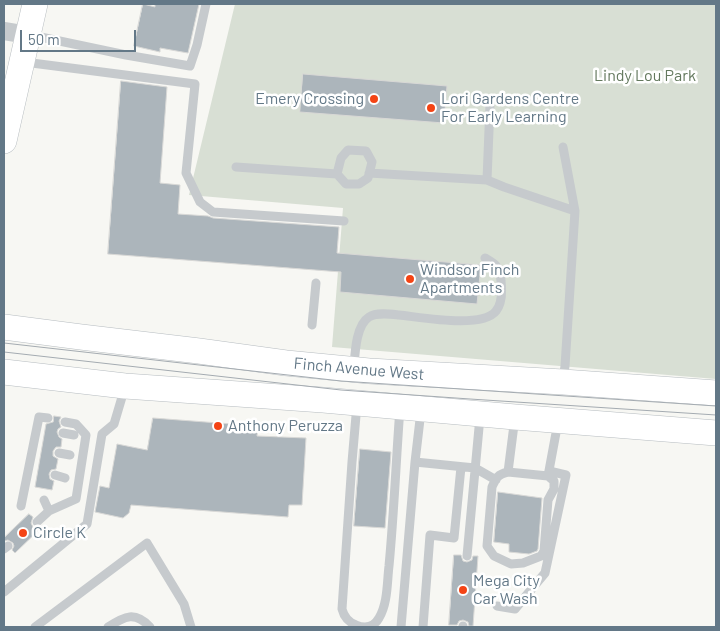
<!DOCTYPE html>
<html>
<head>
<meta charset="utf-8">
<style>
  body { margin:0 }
  #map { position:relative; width:720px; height:631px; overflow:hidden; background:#f7f7f3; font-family:Barlow,sans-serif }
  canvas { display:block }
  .frame { position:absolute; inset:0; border:5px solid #637887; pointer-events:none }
  .scale { position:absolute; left:20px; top:30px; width:116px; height:22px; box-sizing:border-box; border:2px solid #637887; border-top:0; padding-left:6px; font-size:15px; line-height:18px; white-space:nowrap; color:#637887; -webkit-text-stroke:4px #fff; paint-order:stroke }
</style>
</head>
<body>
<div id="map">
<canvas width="720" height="631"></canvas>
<div class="frame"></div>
<div class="scale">50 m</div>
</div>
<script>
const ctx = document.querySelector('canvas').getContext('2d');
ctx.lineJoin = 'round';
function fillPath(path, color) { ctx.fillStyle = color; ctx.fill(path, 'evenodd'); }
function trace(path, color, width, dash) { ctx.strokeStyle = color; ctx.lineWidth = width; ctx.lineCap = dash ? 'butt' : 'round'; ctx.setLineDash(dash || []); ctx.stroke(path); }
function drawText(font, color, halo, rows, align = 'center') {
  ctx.font = font + ' Barlow,sans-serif'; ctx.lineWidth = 5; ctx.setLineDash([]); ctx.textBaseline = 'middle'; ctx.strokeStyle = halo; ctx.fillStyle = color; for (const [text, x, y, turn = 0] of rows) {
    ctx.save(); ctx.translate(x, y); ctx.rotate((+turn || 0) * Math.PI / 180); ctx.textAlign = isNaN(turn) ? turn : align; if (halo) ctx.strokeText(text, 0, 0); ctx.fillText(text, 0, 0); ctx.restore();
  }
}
fillPath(new Path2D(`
  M235,4h481v375l-384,-32 11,-139 -154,-13z`), '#d8dfd4');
const building = new Path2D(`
  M143,4l12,3v-3h44l-11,49 -28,-5v4l-26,-6z
  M303,74l144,12 -3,37 -144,-11z
  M121,81l46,6 -7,96 20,2 -2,29 30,2 5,2 126,9 -2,26 144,12 -4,39 -137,-12 1,-20 -233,-18z
  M54,416l7,1 -2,4 2,6 -3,2 -1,3 2,5 3,2 -1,8h-5l-3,4v5l5,3 -2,10 -5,1 -2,4 1,5 4,2 -2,9 -17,-3 11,-63 7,-2z
  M153,418l105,8 -1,10 49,2 -4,67h-13l-1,12 -157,-12 -2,8 -6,5 -28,-6 5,-26 9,2 8,-44 30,6z
  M360,449l31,3 -6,76 -31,-2z
  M498,492l44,6 -4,51 -1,2 -8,3 -20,-2v-8l-15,-2z
  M29,514l4,3 -2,6 2,4 3,1 6,-1 -27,26 -3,-3 2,-4 -1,-3 -5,-3 -4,1v-3z
  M454,555h7l2,6 4,1 5,-2 1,-4h5l-5,70h-4l-1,-4 -5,-2 -4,1 -2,4h-8z`);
fillPath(building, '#acb5bb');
trace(building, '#d8d8d6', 1);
const secondary = new Path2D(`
  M4,141l31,-137
  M4,327l77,10 118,14 87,12 83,8 194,11 153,11
  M4,372l121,14 198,14 192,17 201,16`);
trace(secondary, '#b6bcc0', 26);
trace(new Path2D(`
  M31,35l95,20 64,11 7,-21 9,-41
  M24,62l171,22 -9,89 14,29 13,10 131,9
  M490,105l-3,75 17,7 71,24 -10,155 -2,13
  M563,147l12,64
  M236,167l101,7 9,10h13l9,-6 4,-16 -6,-11 -18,-1 -7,8 -4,16
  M369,173l118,7
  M312,325l4,-42
  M354,367c1,-14 2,-42 15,-50 8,-5 21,-3 30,-2 21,2 83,14 97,-4 6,-7 6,-21 5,-30 -1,-14 -4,-16 -16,-23
  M357,404l-5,58 -10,147c2,8 6,13 14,16 9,4 18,2 23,-7 9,-15 8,-36 10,-52 5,-53 7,-105 11,-158
  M63,433l11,2
  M59,453l11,2
  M415,462l60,6 21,12
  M508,472l40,4 6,5v8l-6,11 -4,51 -3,5 -18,7 -12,1 -17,-8 -7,-10 5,-59c4,-9 6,-13 16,-15z
  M508,472l7,-55
  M55,475l10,3
  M548,476l10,-54
  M44,500l5,11
  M21,506l18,-89 9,1
  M37,522l12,-11 27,-12 10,-64 -10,-11 -11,-2
  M4,549l4,-3
  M467,556l13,-139
  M4,592l83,-68 15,-90 12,-10 11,-37
  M497,606l18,3 30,-36 21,-98 -17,-4
  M35,627l112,-84 37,61 7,23
  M108,627c17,-11 27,-16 42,0
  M401,627l14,-165 6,-51
  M423,627l7,-92 24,3 7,-71
  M463,627v-1`), '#c6cacd', 9);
trace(new Path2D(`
  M4,31l24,4`), '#c6cacd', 18);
trace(secondary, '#fff', 25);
trace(new Path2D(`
  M4,343l337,38 375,25
  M4,352l337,38 129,9 246,16`), '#a4abb1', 1);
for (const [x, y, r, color] of [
  [374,99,5,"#f44415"],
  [431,108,5,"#f44415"],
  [410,279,5,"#f44415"],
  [218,426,5,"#f44415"],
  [23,533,5,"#f44415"],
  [463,590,5,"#f44415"]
]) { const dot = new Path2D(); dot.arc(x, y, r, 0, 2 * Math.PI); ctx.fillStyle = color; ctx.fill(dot); trace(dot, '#fff', 2); }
drawText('16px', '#64795e', '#fff', [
  ["Lindy Lou Park",645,76]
]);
drawText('16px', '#637887', '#fff', [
  ["Emery Crossing",364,99,"right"],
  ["Lori Gardens Centre",441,99],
  ["For Early Learning",441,117],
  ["Windsor Finch",420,270],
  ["Apartments",420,288],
  ["Anthony Peruzza",228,426],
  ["Circle K",33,533],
  ["Mega City",473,581],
  ["Car Wash",473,599]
], 'left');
drawText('16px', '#637887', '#fff', [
  ["Finch Avenue West",359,369,5]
]);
</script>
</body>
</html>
